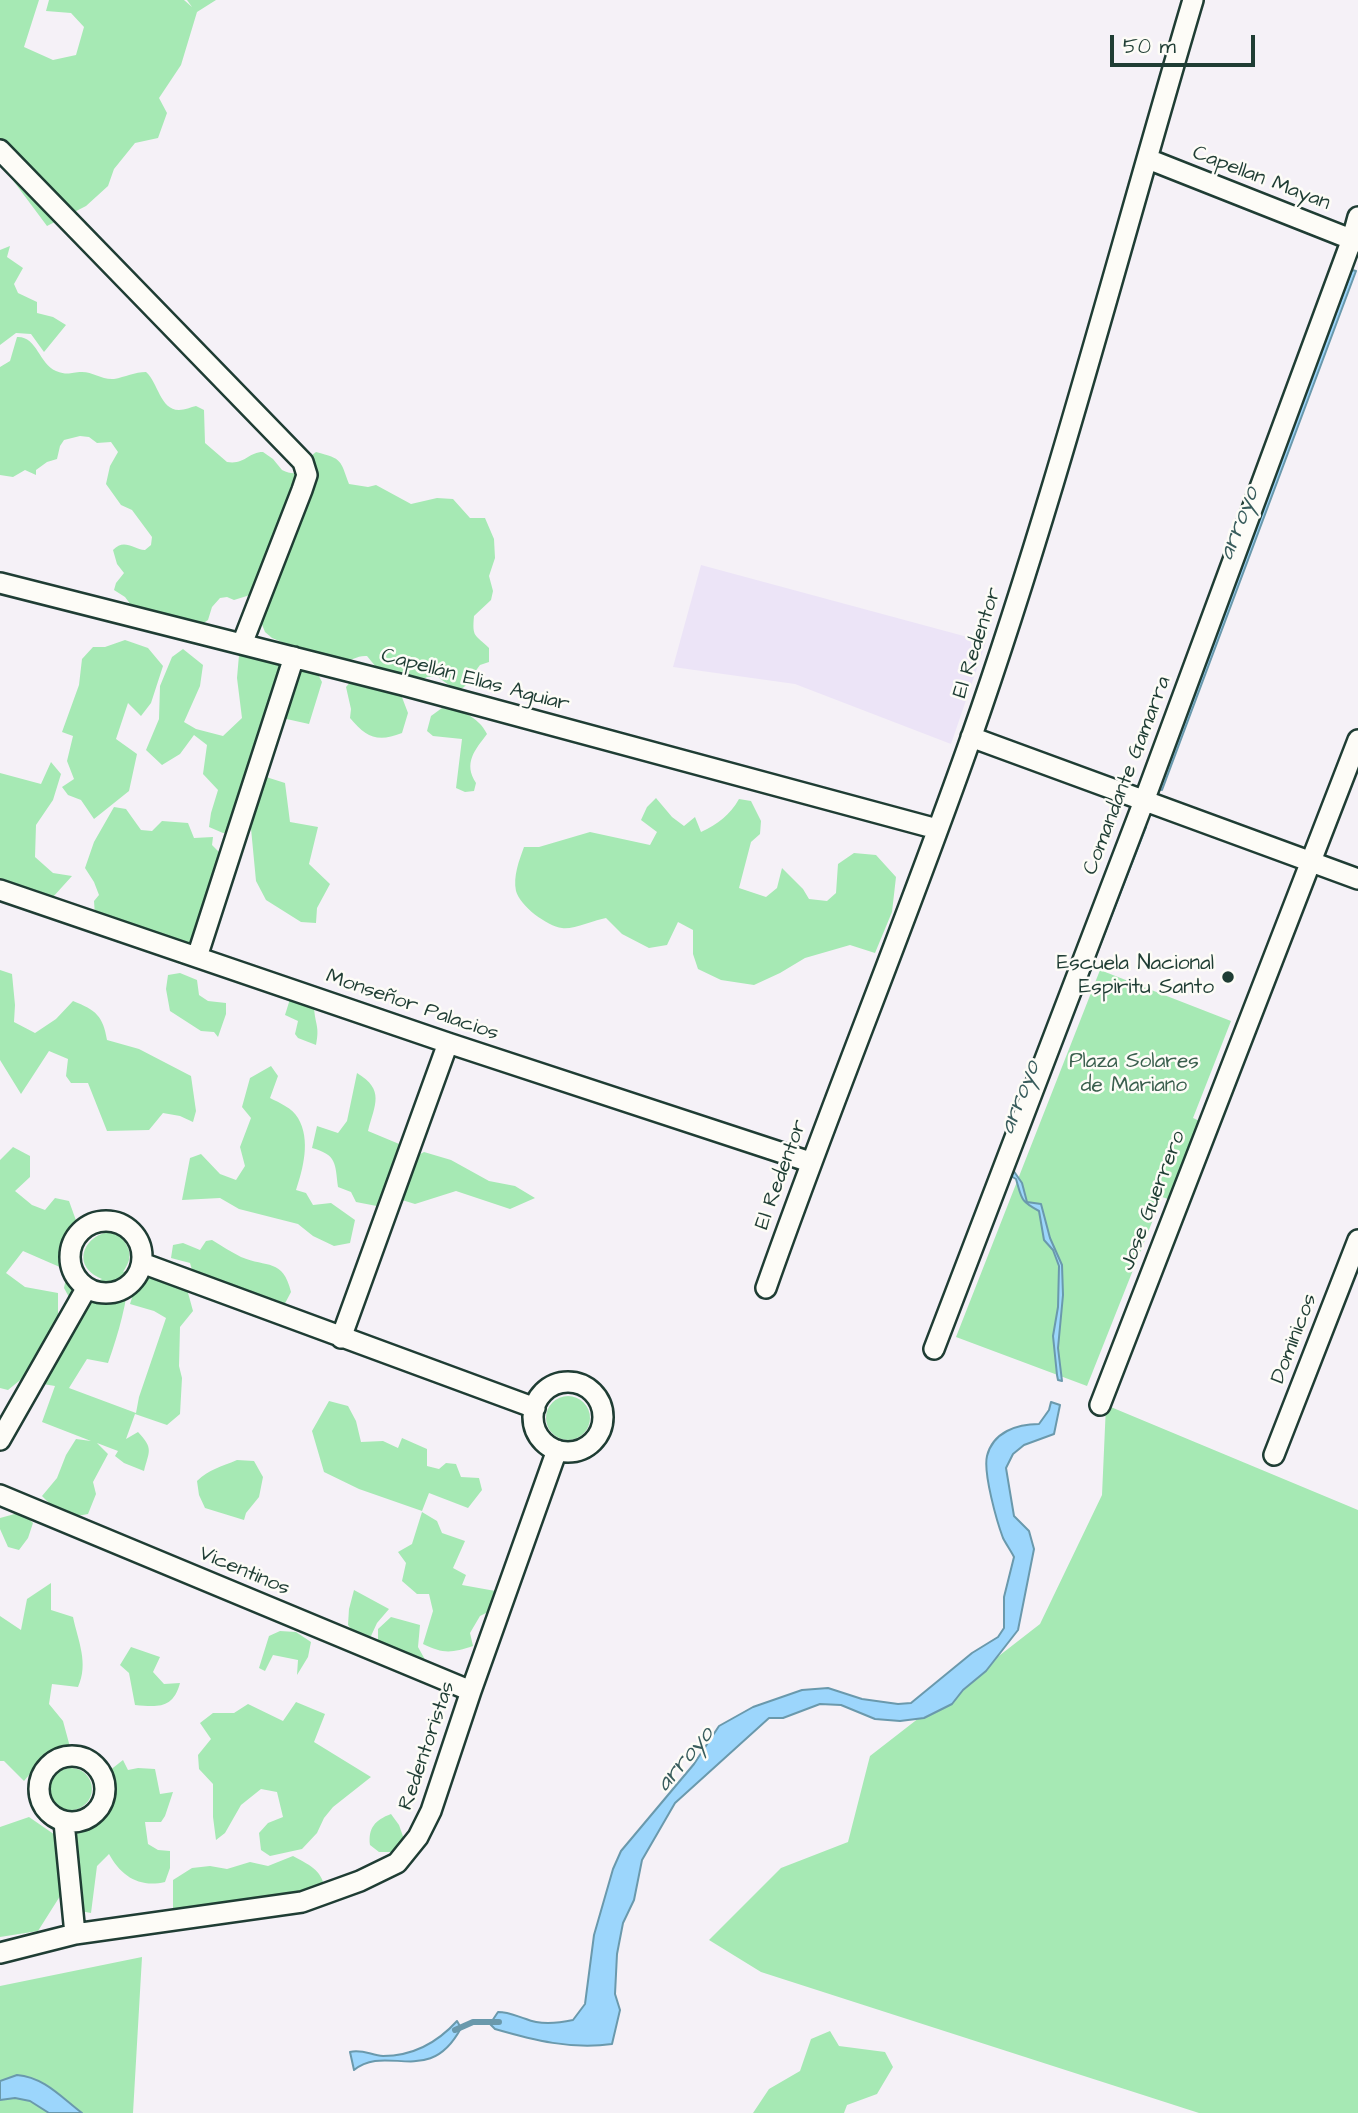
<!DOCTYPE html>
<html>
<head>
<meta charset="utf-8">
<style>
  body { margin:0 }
  #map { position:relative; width:1358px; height:2113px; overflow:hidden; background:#f5f1f7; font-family:"Architects Daughter",sans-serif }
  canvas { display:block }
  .scale { position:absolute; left:1110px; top:35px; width:145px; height:32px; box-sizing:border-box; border:4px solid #1f3d34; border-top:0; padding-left:9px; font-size:21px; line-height:24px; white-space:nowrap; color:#1f3d34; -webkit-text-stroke:5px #fdfcf7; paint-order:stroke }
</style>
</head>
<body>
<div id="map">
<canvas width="1358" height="2113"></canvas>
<div class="scale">50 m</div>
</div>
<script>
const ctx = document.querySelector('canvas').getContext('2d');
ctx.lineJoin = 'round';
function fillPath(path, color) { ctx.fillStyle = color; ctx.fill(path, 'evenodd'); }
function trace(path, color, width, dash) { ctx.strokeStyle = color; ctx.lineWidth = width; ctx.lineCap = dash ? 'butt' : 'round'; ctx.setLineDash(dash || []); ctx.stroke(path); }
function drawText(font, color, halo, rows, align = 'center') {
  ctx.font = font + ' "Architects Daughter",sans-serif'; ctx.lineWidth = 5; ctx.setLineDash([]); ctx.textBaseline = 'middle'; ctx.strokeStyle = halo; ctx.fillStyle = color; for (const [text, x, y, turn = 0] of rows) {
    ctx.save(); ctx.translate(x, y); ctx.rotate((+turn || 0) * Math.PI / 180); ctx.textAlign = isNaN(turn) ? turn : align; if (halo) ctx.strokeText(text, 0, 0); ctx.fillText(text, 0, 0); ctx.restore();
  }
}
fillPath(new Path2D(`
  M701,565l285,77 -35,102 -156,-60 -122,-17z`), '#ece4f7');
fillPath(new Path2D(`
  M0,0h39l-15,47 29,13 23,-5 8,-28 -13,-14 -25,-2 3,-11h135l8,7 -5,-7h29l-19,12 -16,53 -22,33 8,15 -9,25 -23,5 -21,26 -6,17 -22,20 -39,20 -47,-63z
  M10,246l-3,11 16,11 -9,16 4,9 19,9v11l16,4 13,8 -22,27 -13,-18 -15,-1 -16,12v-95z
  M17,337c20,-1 22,27 39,34 13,5 15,1 26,1 11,0 20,8 32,7 11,-2 21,-7 32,-7 12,10 14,38 33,38 6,0 12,-3 17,-4l8,4 1,33 22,19c18,3 21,-10 36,-10l10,7 9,11c23,11 20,-9 34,-18 27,7 24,8 33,32l19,3 8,-2 35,19 26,-6 16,1 17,19h15l9,21 1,19 -6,18 4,15 -2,9 -17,16c-2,22 1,18 15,32v14l-9,3c-17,22 -14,35 -43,11l-10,1 -8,5 -43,-15 -9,-11c-11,-1 -17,7 -28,5 -14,-3 -17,-12 -34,-11l17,32 -13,42 -27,-6 -43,113 -16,2 -14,-6 2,-14 7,-23 -15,-16 4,-29 -13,-10 -14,19 -18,11 -16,-15 13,-31 1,-33 12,-29 11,-8 20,16 -3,21 -16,36 12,7 27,7 19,-18 -5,-40 2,-23 24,-8 36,2 -27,-11 -7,-6 -15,-37 -16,5 -7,-3 -7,1 -8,9 -4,13 -6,4 -49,-13 -19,-2 -9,-12 -11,-7 2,-7 8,-10 -7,-9 -4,-14c11,-12 20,-1 32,0l6,-5 1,-8 -20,-27 -11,-5 -15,-21 4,-18 8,-14 -7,-10 -14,1 -8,-6 -9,-1 -16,4 -4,6 -3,13 -10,3 -11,8v5l-11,-5 -12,7 -13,-2v-108l10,-6z
  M125,640l23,8 15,18 -12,37 -10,13 -13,-13 -12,36 21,15 -8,37 -35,28 -13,-19 -13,-5 -6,-8 12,-8 -7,-18 6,-25 -11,-4 17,-47 3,-26 11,-12h12z
  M358,673l42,19 8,21 -6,20c-25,10 -36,4 -52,-15l1,-9 -5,-22z
  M442,708c19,2 36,8 45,26 -12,16 -24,29 -11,49l-2,8 -9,1 -9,-4 6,-49 -29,-3 -6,-5 4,-15z
  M51,762l10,12 -8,26 -17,25 -1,32 18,16 19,3 -19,21 -53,-19v-105l41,11z
  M263,776l22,7 5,39 28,5 -9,37 21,20 -13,24 -1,15 -15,-1 -35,-22 -10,-19 -6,-63z
  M656,798l16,19 12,9 11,-9 6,15c17,-8 29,-17 38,-33l12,2 10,20 -1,13 -9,8 -12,46 27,9 11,-9 5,-20 21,21 6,10 18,2 9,-8 2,-29 16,-11 22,2 20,22 -4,35 -17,41 -25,-8 -45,13 -25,15 -26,12 -33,-5 -23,-11 -5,-15v-24l-15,-8 -11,23 -18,3 -27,-14 -16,-16c-11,2 -34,12 -44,10 -15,-2 -42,-22 -46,-37 -3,-15 3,-30 8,-44h15l51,-15 60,13 7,-13 -16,-12 6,-13z
  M114,807l12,2 15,21 11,1 10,-10 26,2 6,15 19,-1 -1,8 11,11c-9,16 -10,26 -15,44 -4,15 -11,29 -19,43l-25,-1 -40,-20 -29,-6 -1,-15 5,-6 -5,-13 -9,-14 9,-26z
  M0,970l12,4 3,31 -1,17 21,11 21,-14 17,-18c23,9 30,15 34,39l32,9 52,27 5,35 -3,11 -13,-6 -17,-3 -14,17 -42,1 -19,-48h-17l-5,-7 2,-17 -19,-8 -28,43 -21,-34z
  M1100,970l131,51 -38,97 13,6 -32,77 -12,-4 -75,189 -131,-49z
  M180,973l17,7 2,15 9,6 18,2v11l-8,23 -4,-5 -13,-1 -31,-20 -4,-22 2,-14z
  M290,999l24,8c1,18 6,19 2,38l-18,-7 -3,-4 3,-13 -13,-6z
  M271,1066l7,10 -8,22c10,5 22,10 28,20 13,22 5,51 -2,72l10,3 7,12 18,-2 24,17 -5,23 -16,3 -21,-10 -15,-12 -59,-15 -19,-11 -38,2 8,-42 11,-4 19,20 16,6 9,-14 -5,-19 11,-29 -9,-11 8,-29z
  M357,1073c28,17 18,31 11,58l36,15 -22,61 -26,-5 -5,-10 -13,-5c-3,-24 -1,-32 -26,-39l5,-22 21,7 9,-12z
  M13,1147l17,9v21l-15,14 17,14 13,5 10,-12 14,3 9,25 -14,28 -2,14 -39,-17 -17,22 19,14 33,6v29l17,-14 -11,-20 3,-15 28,9 7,-3c-47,-20 8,-70 25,-33 5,10 2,17 -4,26l7,-2c-3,33 -11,62 -22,93l-21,-4 -18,29 67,25 3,-16 27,-79 -12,-7 -24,-7 5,-16 16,-21 36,22 6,22 -13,16 -1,39 3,12 -2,36 -13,11 -32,-11 -9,25 12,-7c16,17 11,19 6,39l-20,-8 -9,-7 3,-5 -21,-8 11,11 -15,28 3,12 -8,20c-19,5 -33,-4 -46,-18l15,-18 9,-23 10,-16 15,2 -49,-19 13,-36 -12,-2 -8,-21 -5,9 -22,18 -8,-2v-228z
  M424,1152l27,8 38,21 26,5 20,12 -25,11 -54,-18 -41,13 -13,-4 -1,-15 12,-27z
  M212,1240c10,6 19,12 29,17 26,11 42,1 50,35l-9,17 -87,-29 -5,-17 -19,-5 2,-13 10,-2 17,7 6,-9z
  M546 1418a22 22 0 1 1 44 0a22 22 0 1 1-44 0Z
  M329,1401l19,5 8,15 5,21 22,-1 15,7 4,-10 25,11v17l12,3 7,-6 10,1 5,13 18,1 3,12 -14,18 -39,-15 -7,18 -63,-22 -35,-17 -12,-41z
  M1106,1405l252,105v603h-159l-438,-141 -52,-32 72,-72 67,-26 22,-86 170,-132 62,-129z
  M237,1460l17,1 9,16 -4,20 -13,16 -2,7 -39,-12 -6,-13 -2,-14c12,-12 24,-14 40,-21z
  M22,1512l11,11 -5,15 -9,12 -11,-3 -8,-18v-11z
  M422,1512l15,9 5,12 23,8 -12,27 13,7 -4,10 39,7 -7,17 -14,7 -10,17 3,13c-21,7 -30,8 -50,-2l10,-33 -4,-17h-12l-15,-13 4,-18 -8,-11 14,-8z
  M51,1583v27l22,7c5,24 16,46 5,70l-26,-3 -3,20 14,17 7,26 -26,10 -20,24 -20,-20h-4v-145l21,14 6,-31z
  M354,1590l35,19 -12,14 -6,13h-14l-9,-11 1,-16z
  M391,1617l29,8 -2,22 10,18 -50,-13v-23z
  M280,1631l16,1 15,10 -3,15 -11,18 1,-15 -25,-5 -8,16 -6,-3 10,-32z
  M131,1647l29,10 -7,15 11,12 16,-1c-7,26 -22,24 -45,22l-6,-32 -9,-8z
  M296,1702l29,12 -11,28 57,35 -38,30 -9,11 -7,15 -15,16 -32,7 -9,-6 -2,-17 9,-10 15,-6 -6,-25 -16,-3 -20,16 -16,28 -9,7 -3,-23v-33l-14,-15 -1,-14 13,-16 -11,-16 13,-10h21l14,-9 35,17z
  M123,1760l5,10 10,-2 17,1 5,25 13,-2 -8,24 -4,6h-16l3,22 10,6 12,1v17l-5,14c-26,6 -44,-6 -56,-28l-12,12 -6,47 -27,-5 2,-73 35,-17 11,-12 -3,-35z
  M50 1789a21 21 0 1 1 42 0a21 21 0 1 1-42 0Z
  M391,1814l8,11 6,17 -10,10h-16l-9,-7c-2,-17 5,-25 21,-31z
  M29,1817l29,20 4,56 -24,38 -38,6v-110z
  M293,1856c20,11 29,14 33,37l-153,22v-35l19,-12 18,-2 17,3 23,-7 18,4z
  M142,1957l-9,156h-133v-127z
  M830,2031l9,15 46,6 8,15 -16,27 -30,11 -3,8h-91l16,-24 31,-18 11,-32z`), '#a6e9b4');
const water = new Path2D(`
  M1352,270l4,1 -194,519 -6,-1z
  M1143,826l3,1 -133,343 9,13 5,19 14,2 9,34 12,27 1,30 -5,53 4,33 -4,-1 -1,-5 -4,-39 5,-29 1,-41 -6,-16 -9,-10 -5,-29c-19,-10 -17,-12 -23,-32l-7,-4z
  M1051,1402l9,3 -6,29 -30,11 -11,9 -7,14 8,48 15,15 5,18 -16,81 -32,41 -23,19 -11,14 -28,14 -24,3 -25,-2 -34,-14 -21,-1 -37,14h-14l-94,85 -33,57 -8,40 -11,23 -6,31 -2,40 5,16 -8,34c-40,6 -79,-4 -117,-15l-5,-5 8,-12c11,0 18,4 28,7 14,6 33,4 47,1l12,-16 9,-69 19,-66 8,-18 73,-87 25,-38 34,-19 49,-17 26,-2 34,11 36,5 13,-1 61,-50 26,-16 6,-9v-31l10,-40c-3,-6 -8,-13 -11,-19 -6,-16 -20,-65 -16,-82 6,-24 30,-32 52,-32l10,-14z
  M457,2021l4,7c-32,60 -74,15 -107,42l-4,-18c12,-3 21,3 33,4 31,0 54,-13 74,-35z
  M17,2075c27,2 45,23 65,38h-33l-19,-12 -15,-3 -15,2v-19z`);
fillPath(water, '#9cd6fc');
trace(water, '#6a99ac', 2);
trace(new Path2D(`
  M455,2030l18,-8h26`), '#6a99ac', 6);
const minor = new Path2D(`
  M0,150l303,312 4,13 -5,15 -60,154
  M1148,159l210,83
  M0,583l403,102 534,144
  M971,737l387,142
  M0,890l448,153 362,119
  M197,957l97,-300
  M70 1257a36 36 0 1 1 72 0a36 36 0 1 1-72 0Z
  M142,1263l393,145
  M766,1288c65,-185 140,-365 205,-550 85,-242 149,-492 222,-738
  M341,1338l107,-295
  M934,1349l210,-548 208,-562 6,-22
  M533 1417a35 35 0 1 1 70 0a35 35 0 1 1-70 0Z
  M1100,1405l258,-665
  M0,1440l86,-151
  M1274,1455l84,-215
  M0,1495l471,196
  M39 1789a33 33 0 1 1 66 0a33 33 0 1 1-66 0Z
  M64,1822l11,112
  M0,1953l75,-19 227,-32 58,-21 37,-18 21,-26 13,-26 40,-120 86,-241`);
trace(minor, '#1f3d34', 24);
trace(minor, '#fdfcf7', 19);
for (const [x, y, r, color] of [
  [1228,977,7,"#1f3d34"]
]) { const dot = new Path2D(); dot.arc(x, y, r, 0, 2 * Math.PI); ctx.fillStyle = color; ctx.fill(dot); trace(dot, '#fdfcf7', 2.5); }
drawText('21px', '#1f3d34', '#fdfcf7', [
  ["Capellan Mayan",1261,179,21],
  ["El Redentor",978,643,-72],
  ["Capellán Elias Aguiar",475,681,15],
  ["Comandante Gamarra",1128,776,-69],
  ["Monseñor Palacios",412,1006,19],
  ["El Redentor",782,1175,-70],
  ["Jose Guerrero",1154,1201,-69],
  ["Dominicos",1295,1339,-69],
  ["Vicentinos",244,1572,23],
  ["Redentoristas",428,1746,-71]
]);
drawText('21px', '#1f3d34', '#fdfcf7', [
  ["Escuela Nacional",1214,965],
  ["Espiritu Santo",1214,989]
], 'right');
drawText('21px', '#3a5f4e', '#fdfcf7', [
  ["Plaza Solares",1134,1063],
  ["de Mariano",1134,1087]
]);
drawText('italic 23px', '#385c5c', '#fdfcf7', [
  ["arroyo",1240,524,-69],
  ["arroyo",1021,1098,-69],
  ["arroyo",686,1760,-50]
]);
</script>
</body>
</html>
